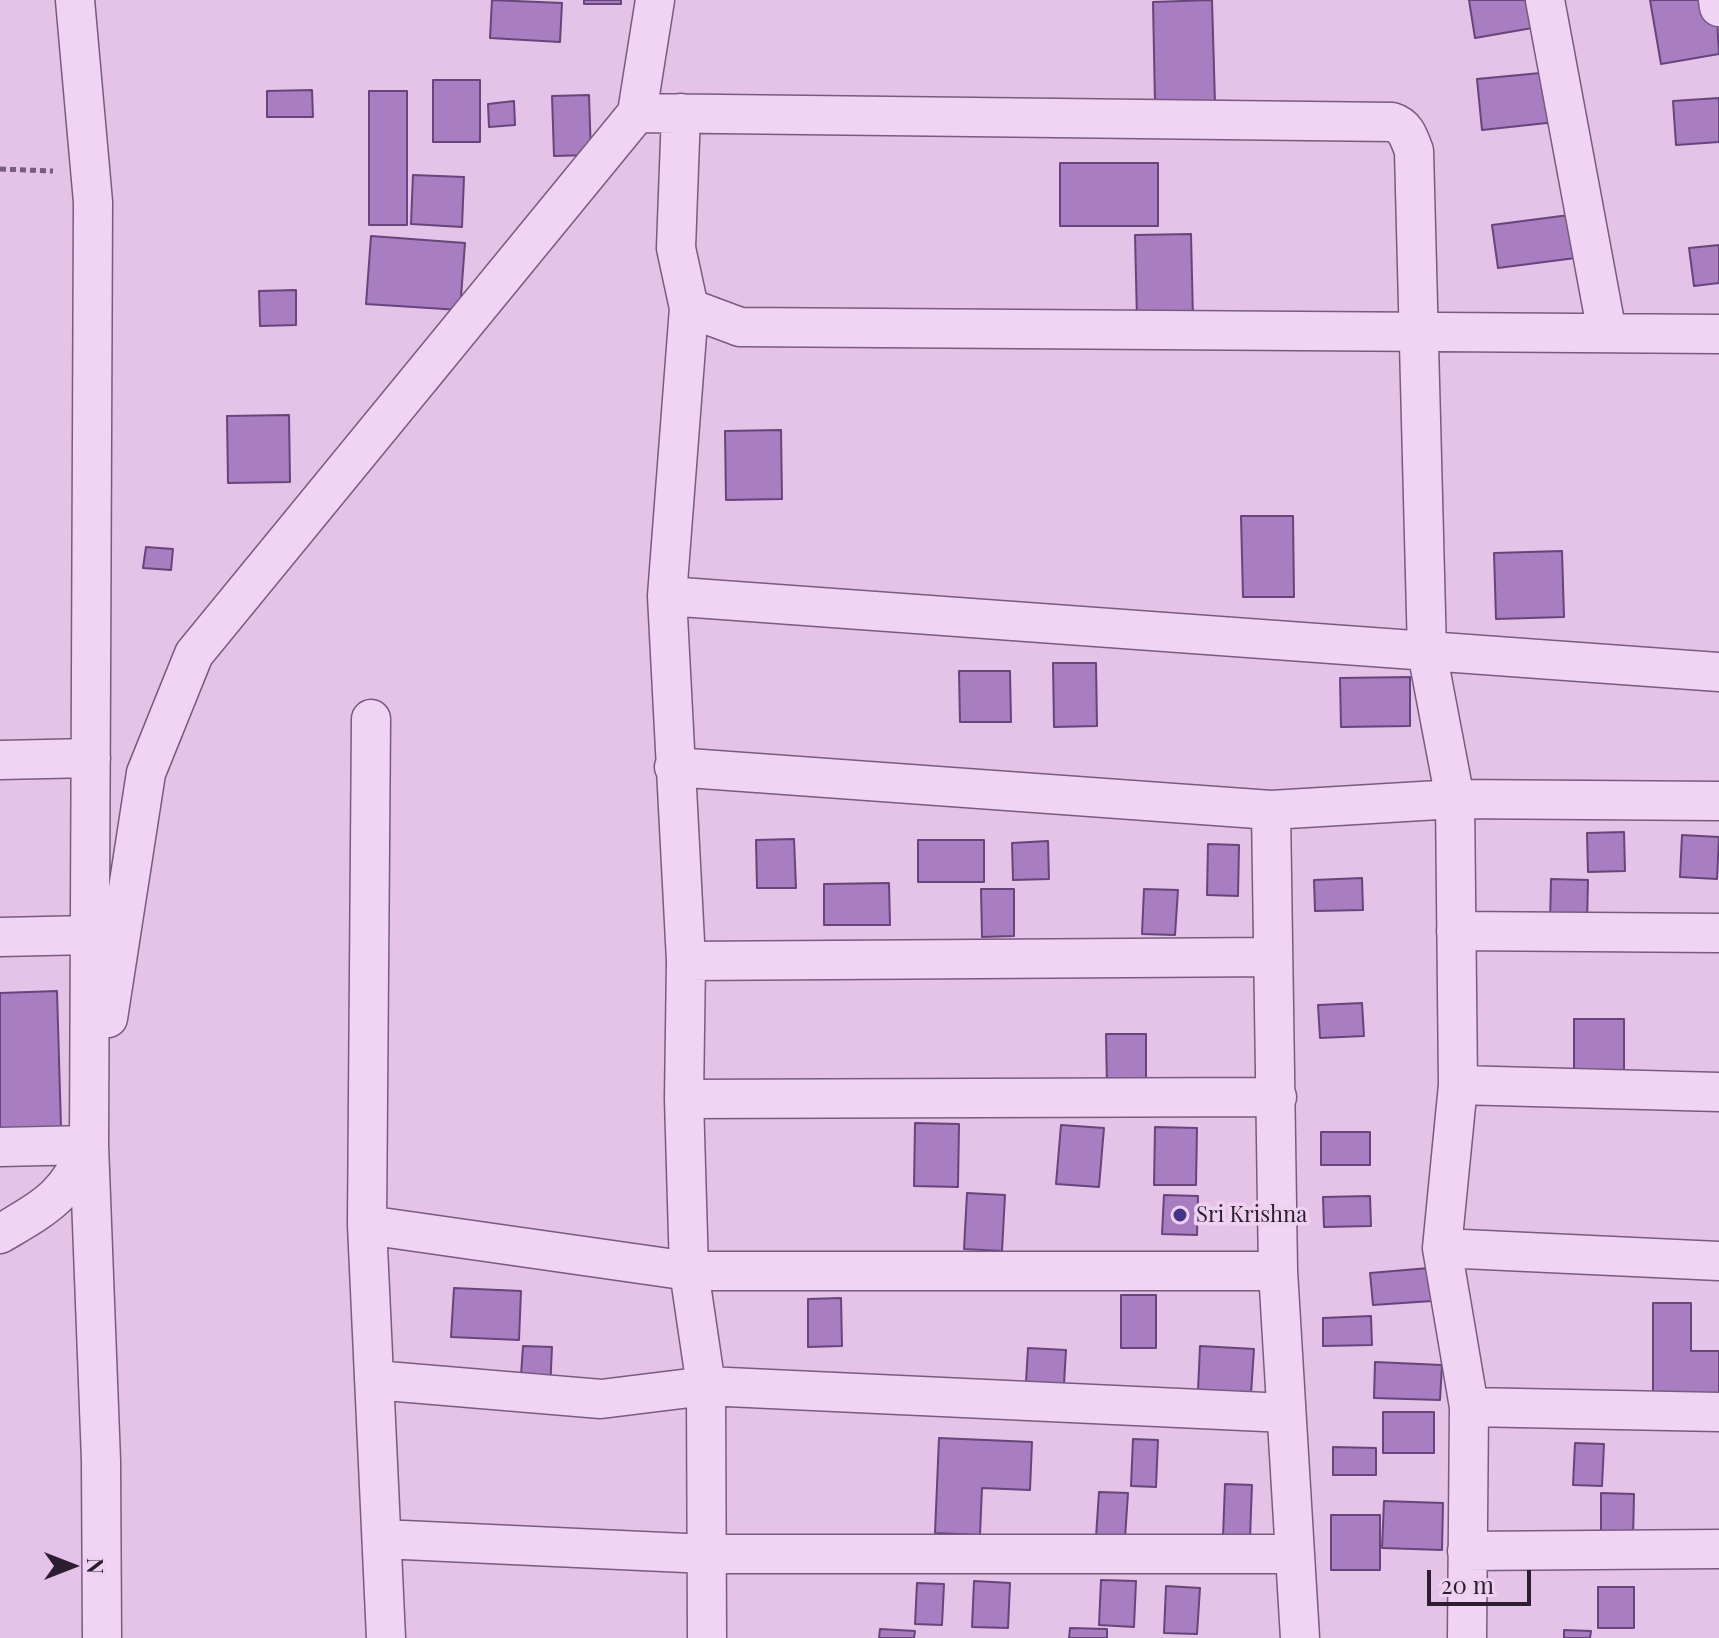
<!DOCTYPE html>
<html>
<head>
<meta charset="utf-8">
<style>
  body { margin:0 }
  #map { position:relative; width:1719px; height:1638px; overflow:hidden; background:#e5c2e7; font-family:"Playfair Display",serif }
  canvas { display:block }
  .north { position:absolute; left:32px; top:1526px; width:80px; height:80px; -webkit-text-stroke:6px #eed1f0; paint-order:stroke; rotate:90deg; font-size:22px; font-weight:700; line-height:32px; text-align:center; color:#2c1e31 }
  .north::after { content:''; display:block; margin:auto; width:28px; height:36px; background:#2c1e31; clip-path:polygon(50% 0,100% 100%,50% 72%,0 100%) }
  .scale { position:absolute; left:1427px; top:1570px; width:104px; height:36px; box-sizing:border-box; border:4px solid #2c1e31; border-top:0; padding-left:10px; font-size:24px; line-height:28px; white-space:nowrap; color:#2c1e31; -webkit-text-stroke:6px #eed1f0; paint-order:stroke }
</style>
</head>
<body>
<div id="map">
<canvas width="1719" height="1638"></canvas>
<div class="north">N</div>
<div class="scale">20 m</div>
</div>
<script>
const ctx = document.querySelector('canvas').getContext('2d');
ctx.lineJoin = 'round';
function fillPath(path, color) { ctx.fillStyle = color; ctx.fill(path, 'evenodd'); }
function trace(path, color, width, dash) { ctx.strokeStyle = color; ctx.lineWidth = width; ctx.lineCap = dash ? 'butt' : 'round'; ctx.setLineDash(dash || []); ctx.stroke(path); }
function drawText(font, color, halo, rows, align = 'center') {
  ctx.font = font + ' "Playfair Display",serif'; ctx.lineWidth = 7; ctx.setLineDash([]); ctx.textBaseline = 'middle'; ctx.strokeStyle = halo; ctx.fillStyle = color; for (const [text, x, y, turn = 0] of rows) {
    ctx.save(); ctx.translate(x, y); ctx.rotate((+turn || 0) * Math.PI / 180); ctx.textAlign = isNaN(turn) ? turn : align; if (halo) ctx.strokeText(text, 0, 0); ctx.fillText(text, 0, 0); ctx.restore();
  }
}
const building = new Path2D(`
  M492,0l70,3 -2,39 -70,-4z
  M584,0h37v4h-37z
  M1212,0l3,103 -60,1 -2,-102z
  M1469,0h65l4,27 -63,11z
  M1650,0h66l3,54 -58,10z
  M1551,72l5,50 -74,8 -5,-51z
  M433,80h47v62h-47z
  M312,90l1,27h-46v-26z
  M369,91h38v134h-38z
  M589,95l2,60 -37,1 -2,-60z
  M1719,98v44l-43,3 -3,-44z
  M514,101l1,24 -26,2 -1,-23z
  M1060,163h98v63h-98z
  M413,175l51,2 -2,50 -51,-3z
  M1577,214l6,43 -85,11 -6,-43z
  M1191,234l2,85 -56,1 -2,-85z
  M371,236l94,7 -5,67 -94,-6z
  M1719,245v38l-25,3 -5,-38z
  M296,290v35l-36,1 -1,-35z
  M289,415l1,67 -62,1 -1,-67z
  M781,430l1,69 -56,1 -1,-69z
  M1241,516h52l1,81h-51z
  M146,547l27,2 -2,21 -28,-2z
  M1562,551l2,66 -68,2 -2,-66z
  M1053,663h43l1,63 -43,1z
  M959,671h51l1,51h-51z
  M1410,677v49l-69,1 -1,-49z
  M1624,832l1,39 -37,1 -1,-39z
  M1682,835l37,2 -2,42 -37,-2z
  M794,839l2,49h-39l-1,-48z
  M918,840h66v42h-66z
  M1048,841l1,38 -36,1 -1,-37z
  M1208,844l31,1 -1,51 -31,-1z
  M1362,878l1,32 -48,1 -1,-31z
  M1551,879l37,1 -1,45 -37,-2z
  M889,883l1,42h-66v-41z
  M981,889h33v47l-32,1z
  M1144,889l34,1 -3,45 -33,-1z
  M57,991l4,136 -61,2v-136z
  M1362,1003l2,33 -44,2 -2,-33z
  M1574,1019h50v63h-50z
  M1106,1034h40v52l-39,1z
  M915,1123l44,1 -1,63 -44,-1z
  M1061,1125l43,3 -5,59 -43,-3z
  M1155,1127l42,1 -1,57h-42z
  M1321,1132h49v33h-49z
  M967,1193l38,2 -3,56 -38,-2z
  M1164,1195l34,1 -1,39 -35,-1z
  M1370,1196l1,30 -47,1 -1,-30z
  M1429,1268l3,33 -59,4 -3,-32z
  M454,1288l67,3 -2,49 -68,-3z
  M1121,1295h35v53h-35z
  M841,1298l1,48 -34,1v-48z
  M1653,1303h38v48h28v44h-66z
  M1371,1316l1,29 -49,1v-28z
  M523,1346l29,1 -2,44 -30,-1z
  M1200,1346l54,3 -3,45 -53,-3z
  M1028,1348l38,2 -3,51 -38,-2z
  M1375,1362l67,3 -2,35 -66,-2z
  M1383,1412h51v41h-51z
  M939,1438l93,4 -2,48 -48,-2 -2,47 -45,-2z
  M1133,1439l25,1 -2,47 -25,-1z
  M1575,1443l29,1 -2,42 -29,-1z
  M1333,1447l43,1v27h-43z
  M1225,1484l27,1 -2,53 -27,-1z
  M1099,1492l29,1 -3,45 -29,-1z
  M1601,1493l33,1 -1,47h-32z
  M1384,1501l59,2 -1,47 -60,-2z
  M1331,1515h49v55h-49z
  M1101,1580l35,1 -2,46 -35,-2z
  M974,1581l36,2 -2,45 -36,-1z
  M917,1583l27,1 -2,41 -27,-1z
  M1166,1586l34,2 -3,46 -33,-1z
  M1598,1587h36v41h-36z
  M1070,1628l37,1v9h-38z
  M880,1629l35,2 -1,7h-35z
  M1564,1630l27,1 -1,7h-26z`);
fillPath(building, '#a97dc1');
trace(building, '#67457b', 2);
const minor = new Path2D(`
  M75,0l18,202 -4,943 12,316 1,177
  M1545,0l62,333
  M1718,0l1,7
  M637,113l755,9c14,4 17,16 22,29l13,501 28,147 3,286 -16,163 27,159 -2,231
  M681,113l-5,135 13,60 51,19 979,7
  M689,308l-22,288 19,365 -2,138 5,172h589
  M667,596l1052,76
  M371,719l-4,506 19,413
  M0,760l91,-2
  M674,767l597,43 184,-11 264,2
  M1271,810l7,461 22,367
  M1456,931l263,2
  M0,937l90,-2
  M686,961l587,-4
  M108,1018l38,-245 48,-119 443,-541 18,-113
  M1458,1085l261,7
  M684,1099l593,-2
  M0,1147l89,-2
  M367,1225l322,46 17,115 1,252
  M0,1234c45,-27 67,-37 88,-88
  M1442,1248l277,13
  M374,1380l227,19 105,-13 580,27
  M1469,1407l250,5
  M382,1539l325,15h588
  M1467,1551l252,-2`);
trace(minor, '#775c7f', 41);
trace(new Path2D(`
  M0,169l53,2`), '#775c7f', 5, [6, 4]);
trace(minor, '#f1d4f3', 38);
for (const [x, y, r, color] of [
  [1180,1215,8,"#463486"]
]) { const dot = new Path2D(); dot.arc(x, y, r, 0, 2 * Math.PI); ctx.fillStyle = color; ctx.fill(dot); trace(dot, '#eed1f0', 3); }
drawText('22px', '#2c1e31', '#eed1f0', [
  ["Sri Krishna",1196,1215]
], 'left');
</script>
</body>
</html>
